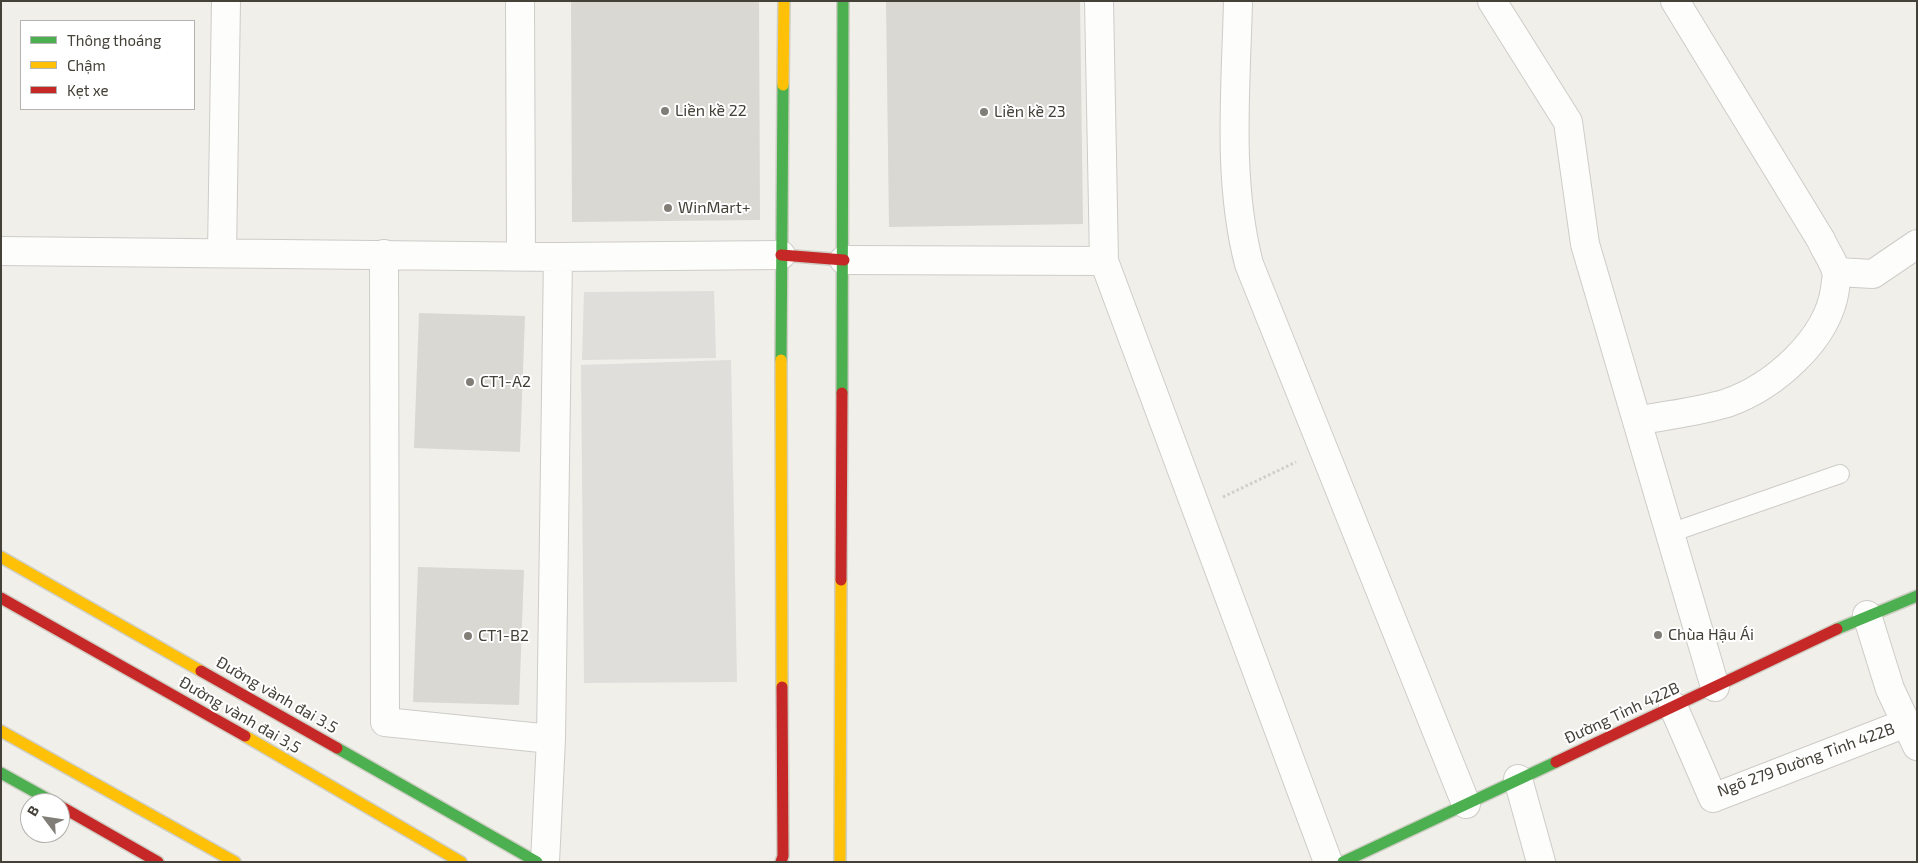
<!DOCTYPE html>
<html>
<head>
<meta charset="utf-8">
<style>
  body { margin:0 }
  #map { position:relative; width:1918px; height:863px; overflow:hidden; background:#f0efea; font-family:"Exo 2",sans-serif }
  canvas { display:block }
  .frame { position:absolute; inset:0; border:2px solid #444138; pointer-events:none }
  .legend { position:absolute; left:20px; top:20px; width:175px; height:90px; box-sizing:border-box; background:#fff; border:1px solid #b4b3af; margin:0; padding:6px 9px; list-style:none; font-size:15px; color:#444138 }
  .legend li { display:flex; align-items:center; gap:10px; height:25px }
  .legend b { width:25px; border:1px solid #b4b3af }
  .north { position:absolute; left:20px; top:793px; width:50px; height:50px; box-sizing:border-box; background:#fff; border:1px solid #b4b3af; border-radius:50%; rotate:301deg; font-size:14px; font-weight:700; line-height:20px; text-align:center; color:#444138 }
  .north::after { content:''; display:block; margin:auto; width:18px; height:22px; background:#807e76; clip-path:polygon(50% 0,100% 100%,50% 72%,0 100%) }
</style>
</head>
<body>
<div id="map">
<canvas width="1918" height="863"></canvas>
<div class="frame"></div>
<ul class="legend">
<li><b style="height:6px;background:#4caf50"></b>Thông thoáng</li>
<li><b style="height:6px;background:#ffc107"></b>Chậm</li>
<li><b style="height:6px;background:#c62828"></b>Kẹt xe</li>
</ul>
<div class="north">B</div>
</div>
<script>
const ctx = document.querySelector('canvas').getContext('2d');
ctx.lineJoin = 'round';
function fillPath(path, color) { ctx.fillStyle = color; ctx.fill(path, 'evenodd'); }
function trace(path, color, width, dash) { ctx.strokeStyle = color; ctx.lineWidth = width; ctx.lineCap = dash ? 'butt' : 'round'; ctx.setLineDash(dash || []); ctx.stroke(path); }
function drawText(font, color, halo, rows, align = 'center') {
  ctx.font = font + ' "Exo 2",sans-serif'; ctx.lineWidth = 4; ctx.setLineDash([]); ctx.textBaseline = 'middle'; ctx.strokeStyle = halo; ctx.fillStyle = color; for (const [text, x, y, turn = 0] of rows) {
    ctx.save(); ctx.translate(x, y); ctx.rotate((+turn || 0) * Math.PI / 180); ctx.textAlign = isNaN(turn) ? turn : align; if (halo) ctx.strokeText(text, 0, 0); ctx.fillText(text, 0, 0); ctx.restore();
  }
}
fillPath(new Path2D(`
  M714,291l2,67 -134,2 2,-68z
  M731,360l6,322 -153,1 -3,-318z`), '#dfdeda');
fillPath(new Path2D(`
  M571,1h188l1,219 -188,2z
  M886,1h194l3,223 -194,3z
  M419,313l106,3 -5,136 -106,-4z
  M418,567l106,3 -5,135 -106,-3z`), '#d9d8d3');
const lane = new Path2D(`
  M1670,533l170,-59`);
const street = new Path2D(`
  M520,1l1,255
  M1099,1l5,260 224,601
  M1238,1c-2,87 -11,178 11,263l217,540
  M1492,1l76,121 17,122 130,443
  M1,251l557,6 223,-2
  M222,253l4,-252
  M384,254l1,468 166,17
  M844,260l260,1
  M1837,272l36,2 44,-30
  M1637,421c29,-6 61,-9 90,-18 46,-16 101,-63 108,-114 0,-5 3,-13 1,-18 -3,-11 -11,-21 -15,-31l-146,-239
  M1867,615l23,74 27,57
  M1673,706l40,92 193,-75
  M1518,779l23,83
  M545,862l6,-123 7,-482`);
const fast = new Path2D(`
  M781,360l2,-275
  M842,393l1,-392
  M1837,629l80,-33
  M337,748l200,114
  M1,773l54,30
  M1343,862l213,-100`);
const slow = new Path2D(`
  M783,85l1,-84
  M781,360l1,327
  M1,557l200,114
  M1,731l234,131
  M245,736l216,126
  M840,862l1,-282`);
const jam = new Path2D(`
  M781,255l63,5
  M841,580l1,-187
  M1,598l244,138
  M201,671l136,77
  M1556,762l281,-133
  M60,806l98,56
  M781,862l2,-6 -1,-169`);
trace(lane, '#ceccc8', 20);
trace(street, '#ceccc8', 30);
trace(fast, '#cfcec4', 14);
trace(slow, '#cfcec4', 14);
trace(jam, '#cfcec4', 14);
trace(new Path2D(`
  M1223,497l73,-35`), '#d0cfcb', 3, [2.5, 2.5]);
trace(lane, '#fdfdfc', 18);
trace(street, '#fdfdfc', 28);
trace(fast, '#4caf50', 11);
trace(slow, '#ffc107', 11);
trace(jam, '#c62828', 11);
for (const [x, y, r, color] of [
  [665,111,5,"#807e76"],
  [984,112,5,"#807e76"],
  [668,208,5,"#807e76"],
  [470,382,5,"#807e76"],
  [1658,635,5,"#807e76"],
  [468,636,5,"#807e76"]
]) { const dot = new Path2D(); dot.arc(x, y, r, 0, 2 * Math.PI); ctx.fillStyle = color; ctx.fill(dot); trace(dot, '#fff', 2); }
drawText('16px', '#444138', '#fff', [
  ["Liền kề 22",675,111],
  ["Liền kề 23",994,112],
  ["WinMart+",678,208],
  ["CT1-A2",480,382],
  ["Chùa Hậu Ái",1668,635],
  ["CT1-B2",478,636]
], 'left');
drawText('16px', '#444138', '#fff', [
  ["Đường vành đai 3.5",277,695,30],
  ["Đường Tỉnh 422B",1622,713,-25],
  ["Đường vành đai 3,5",240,715,30],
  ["Ngõ 279 Đường Tỉnh 422B",1806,760,-20]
]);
</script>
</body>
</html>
